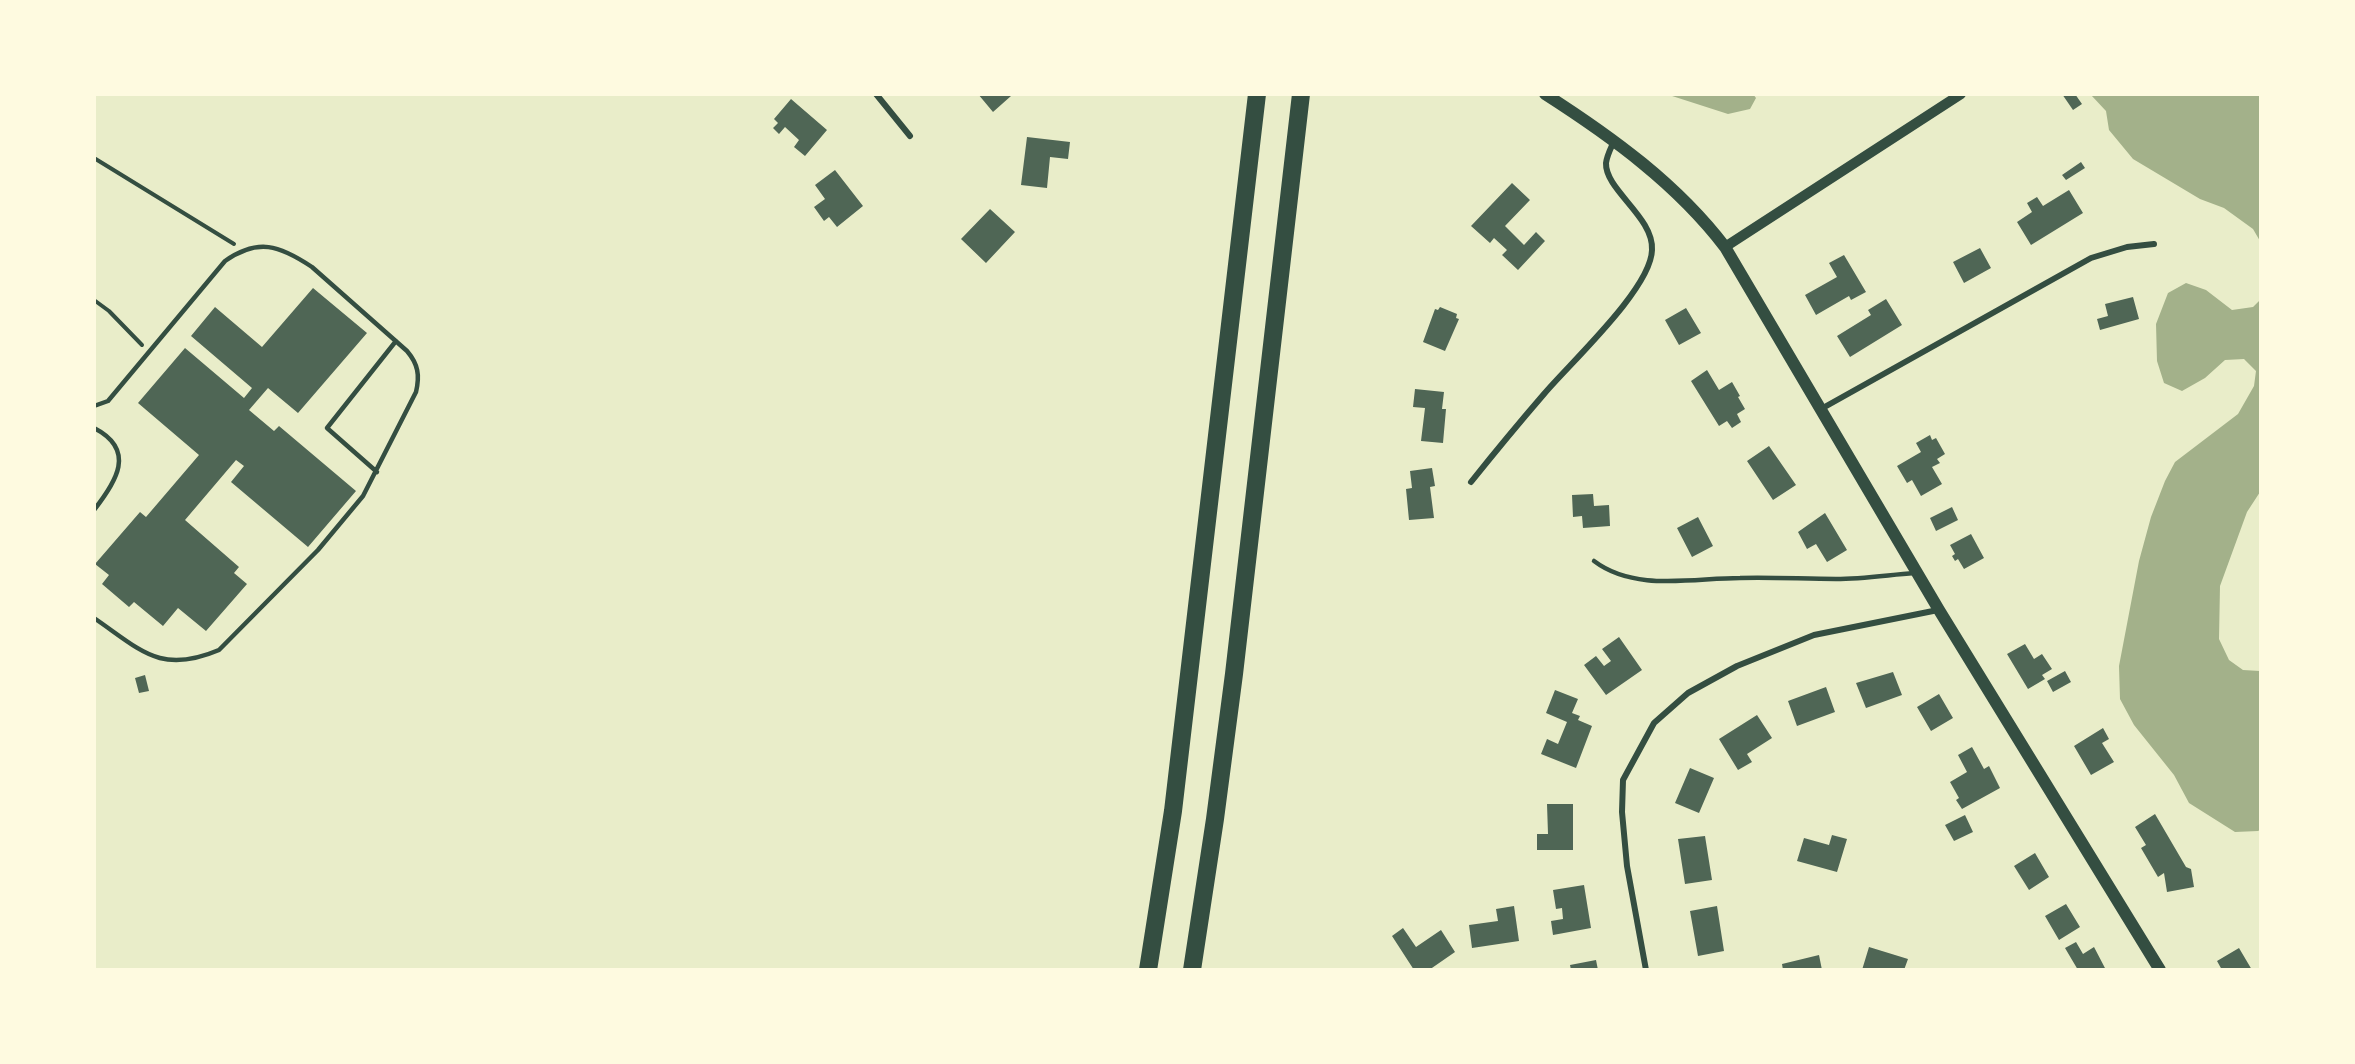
<!DOCTYPE html>
<html>
<head>
<meta charset="utf-8">
<style>
  body { margin:0 }
  #map { position:relative; width:2355px; height:1064px; overflow:hidden; background:#e9edc9; font-family:"Sofia Sans Condensed",sans-serif }
  canvas { display:block }
  .frame { position:absolute; inset:0; border:96px solid #fefae0; pointer-events:none }
</style>
</head>
<body>
<div id="map">
<canvas width="2355" height="1064"></canvas>
<div class="frame"></div>
</div>
<script>
const ctx = document.querySelector('canvas').getContext('2d');
ctx.lineJoin = 'round';
function fillPath(path, color) { ctx.fillStyle = color; ctx.fill(path, 'evenodd'); }
function trace(path, color, width, dash) { ctx.strokeStyle = color; ctx.lineWidth = width; ctx.lineCap = dash ? 'butt' : 'round'; ctx.setLineDash(dash || []); ctx.stroke(path); }
fillPath(new Path2D(`
  M1753,94l3,4 -6,11 -22,5 -59,-19z
  M2091,95h169v146l-7,-12 -29,-21 -24,-9 -67,-40 -24,-29 -3,-19z
  M2186,283l20,7 26,20 21,-3 7,-7v192l-13,20 -27,74 -1,53 10,21 14,10 17,1v159l-2,1 -23,1 -46,-29 -15,-28 -40,-50 -14,-26 -1,-33 20,-105 12,-44 14,-36 10,-19 63,-48 16,-28 2,-15 -12,-12 -19,1 -20,18 -23,13 -18,-8 -7,-22 -1,-37 12,-31z`), '#a3b18a');
fillPath(new Path2D(`
  M978,94h32l1,2 -18,16z
  M2062,94h13l7,10 -9,6z
  M791,99l36,31 -22,26 -11,-9 5,-7 -14,-13 -6,7 -6,-6 5,-5 -4,-4z
  M1027,137l43,5 -2,17 -18,-2 -3,31 -26,-3z
  M2081,162l4,6 -19,12 -4,-5z
  M835,170l28,36 -26,21 -8,-10 -5,4 -10,-14 11,-8 -10,-14z
  M1512,183l18,17 -25,26 19,19 12,-13 9,9 -27,29 -16,-15 5,-5 -13,-12 -4,5 -19,-17z
  M2069,190l14,23 -52,32 -14,-23 15,-10 -5,-9 10,-6 6,9z
  M990,209l25,23 -29,31 -25,-24z
  M1980,248l11,20 -27,15 -11,-21z
  M1844,255l22,37 -15,8 -2,-4 -33,19 -11,-20 32,-18 -8,-14z
  M313,288l54,45 -69,80 -30,-25 -19,22 25,21 5,-5 77,65 -48,56 -77,-65 13,-16 -8,-6 -51,60 54,47 -5,6 13,11 -41,47 -28,-23 -15,18 -29,-24 -5,5 -27,-23 7,-9 -14,-11 45,-52 6,5 53,-62 -61,-52 47,-55 59,50 8,-10 -61,-52 24,-29 47,40z
  M2133,297l6,22 -39,11 -3,-11 11,-3 -3,-12z
  M1886,299l16,26 -52,32 -13,-21 34,-21 -3,-5z
  M1440,307l17,7 -1,4 3,1 -14,32 -22,-9 12,-33 3,1z
  M1686,308l15,25 -22,12 -14,-25z
  M1707,370l12,20 13,-8 8,14 -2,1 7,12 -8,5 4,8 -9,6 -5,-7 -8,5 -28,-45z
  M1415,389l29,3 -2,17h4l-3,34 -22,-2 4,-33 -12,-1z
  M1930,435l2,5 4,-2 9,16 -8,5 3,4 -8,4 10,17 -21,12 -9,-16 -5,3 -10,-17 24,-14 -5,-9z
  M1769,446l27,39 -23,15 -26,-39z
  M1432,468l3,18 -5,1 4,31 -25,2 -3,-31 6,-1 -2,-17z
  M1593,494l1,12 15,-1 1,21 -27,2 -1,-12 -9,1 -1,-22z
  M1952,507l6,13 -22,11 -6,-13z
  M1825,513l22,37 -20,12 -11,-18 -9,5 -9,-17z
  M1698,517l15,29 -21,11 -15,-29z
  M1971,534l13,24 -20,11 -6,-10 -3,2 -3,-5 3,-2 -5,-9z
  M1619,637l23,33 -36,25 -22,-30 12,-9 8,10 7,-5 -9,-12z
  M2025,644l9,15 8,-5 10,15 -10,6 3,4 -17,10 -21,-35z
  M2065,671l6,11 -18,10 -6,-11z
  M1893,672l9,23 -36,13 -10,-25z
  M145,675l4,16 -10,2 -4,-15z
  M1826,687l9,25 -38,14 -9,-25z
  M1555,690l23,9 -6,14 8,3 -2,4 14,6 -16,42 -35,-14 6,-15 11,5 9,-22 -21,-9z
  M1939,694l14,24 -22,13 -14,-24z
  M1757,715l15,23 -25,16 5,8 -14,8 -19,-31z
  M2103,728l6,11 -7,4 12,19 -23,13 -17,-29z
  M1972,747l12,22 5,-3 11,22 -38,21 -6,-9 3,-2 -9,-16 17,-10 -9,-17z
  M1690,768l24,10 -15,35 -24,-10z
  M1547,804h26v46h-36v-16h11z
  M2155,814l31,53 5,2 3,18 -27,5 -3,-19 -6,4 -17,-29 5,-3 -11,-18z
  M1965,815l8,17 -19,9 -9,-16z
  M1832,835l15,4 -10,33 -40,-11 7,-23 25,7z
  M1705,836l7,44 -27,4 -7,-45z
  M2035,853l14,24 -20,13 -15,-24z
  M1584,885l7,43 -38,7 -2,-14 12,-2 -1,-11 -6,1 -3,-19z
  M2066,904l14,23 -21,13 -14,-24z
  M1514,906l5,35 -47,7 -3,-23 29,-4 -2,-12z
  M1717,906l7,45 -26,5 -8,-45z
  M1403,928l13,19 25,-17 14,22 -26,18h-15l-22,-34z
  M2076,942l7,12 11,-7 12,23h-28l-13,-22z
  M1869,947l39,12 -4,11h-42z
  M2239,948l13,22h-30l-5,-9z
  M1819,955l3,15h-39l-1,-6z
  M1596,960l2,10h-27l-1,-5z`), '#4f6655');
trace(new Path2D(`
  M94,158l140,86
  M94,300l15,11 33,34`), '#344e41', 4);
trace(new Path2D(`
  M94,406l14,-5 117,-140c33,-23 54,-16 87,6l95,84c11,13 13,24 9,41l-53,104 -45,54 -99,100c-59,25 -78,0 -125,-32
  M94,428c43,22 22,54 0,82
  M377,472l-50,-44 69,-87
  M1594,561c41,31 99,17 146,17 32,-1 64,1 96,1 26,0 52,-4 78,-6`), '#344e41', 4.5);
trace(new Path2D(`
  M876,94l34,42
  M1821,409l270,-151 36,-11 27,-3
  M1471,482c24,-30 48,-59 73,-88 26,-31 107,-105 108,-144 2,-33 -47,-60 -46,-87 1,-8 5,-15 8,-22
  M1646,970l-19,-104 -5,-54 1,-32 31,-57 34,-30 49,-27 77,-31 124,-25`), '#344e41', 6);
trace(new Path2D(`
  M1725,247l236,-153`), '#344e41', 10);
trace(new Path2D(`
  M1545,94c67,43 132,90 180,153l214,363 221,360`), '#344e41', 12);
trace(new Path2D(`
  M1148,970l25,-159 84,-717
  M1192,970l23,-151 19,-145 67,-580`), '#344e41', 18);
</script>
</body>
</html>
